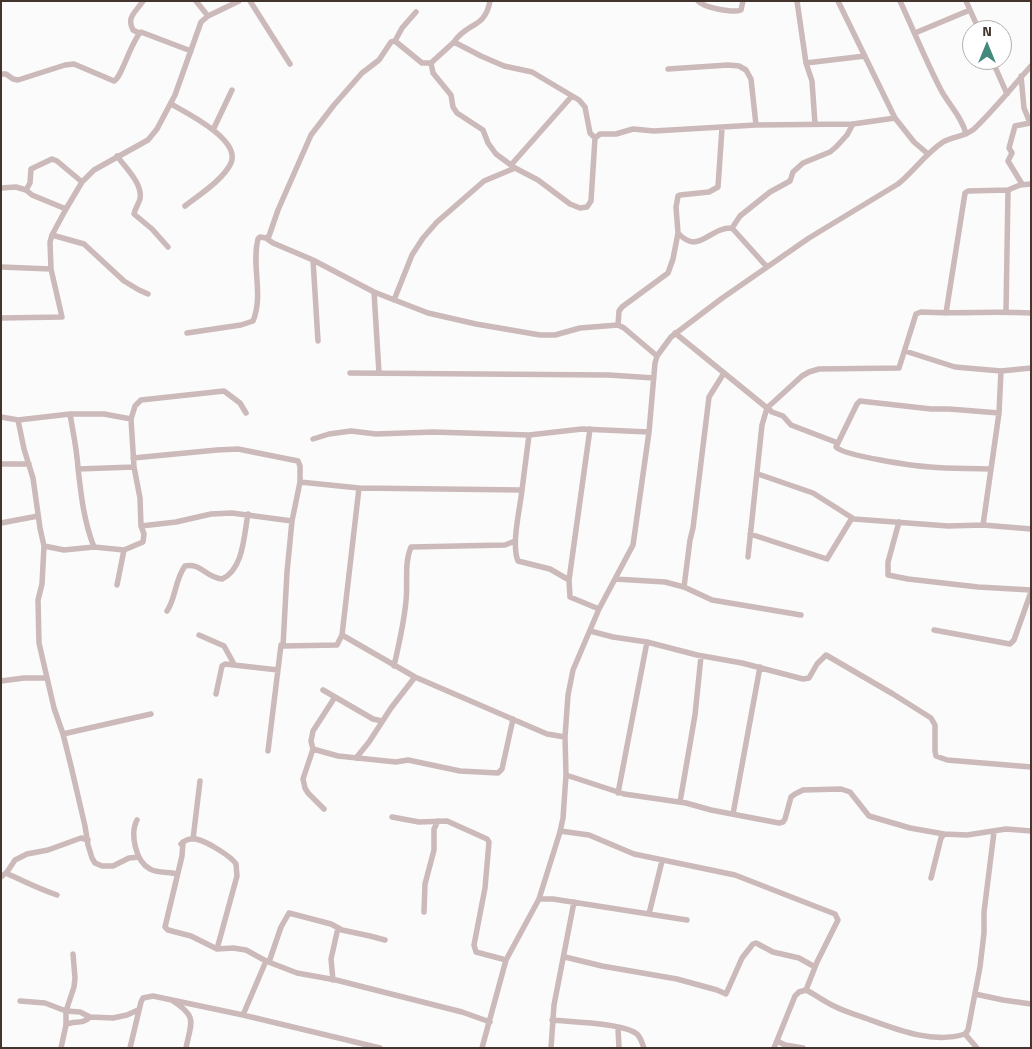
<!DOCTYPE html>
<html>
<head>
<meta charset="utf-8">
<style>
  body { margin:0 }
  #map { position:relative; width:1032px; height:1049px; overflow:hidden; background:#fbfbfb; font-family:"Titillium Web",sans-serif }
  canvas { display:block }
  .frame { position:absolute; inset:0; border:2px solid #43342e; pointer-events:none }
  .north { position:absolute; left:962px; top:20px; width:50px; height:50px; box-sizing:border-box; background:#fff; border:1px solid #b4aeab; border-radius:50%; rotate:0deg; font-size:14px; font-weight:700; line-height:20px; text-align:center; color:#43342e }
  .north::after { content:''; display:block; margin:auto; width:18px; height:22px; background:#44897d; clip-path:polygon(50% 0,100% 100%,50% 72%,0 100%) }
</style>
</head>
<body>
<div id="map">
<canvas width="1032" height="1049"></canvas>
<div class="frame"></div>
<div class="north">N</div>
</div>
<script>
const ctx = document.querySelector('canvas').getContext('2d');
ctx.lineJoin = 'round';
function trace(path, color, width, dash) { ctx.strokeStyle = color; ctx.lineWidth = width; ctx.lineCap = dash ? 'butt' : 'round'; ctx.setLineDash(dash || []); ctx.stroke(path); }
trace(new Path2D(`
  M196,1l12,15
  M250,1l40,63
  M698,1c6,7 35,12 43,9l2,-9
  M797,1l9,62 6,18 3,43
  M838,1l57,117 19,24 14,12
  M900,1c14,30 26,60 41,89 8,15 21,27 25,44
  M966,1l13,29
  M139,33l-6,-3c-7,-13 3,-18 10,-29
  M915,33l55,-23
  M395,41l27,22h9l23,-21 27,14 23,10 28,6 47,28 6,7 5,26 5,5
  M454,42c13,-20 31,-13 36,-41
  M992,60l15,34
  M431,63l2,10 18,22 2,12 4,6 26,17 5,13 8,11 19,14 23,12 32,24 10,4 7,-1 4,-6 4,-63
  M806,63l59,-7
  M668,69l60,-4 11,1 7,4 5,9 5,46
  M1,74h5l7,5 5,1 47,-15 9,-1 40,17c8,-4 17,-40 27,-49l50,19
  M1021,76l3,32 6,15 -15,3 -6,22 3,5 -4,8 14,23
  M171,104c16,9 70,36 60,59 -8,17 -32,32 -46,43
  M213,130l19,-40
  M595,138l5,-4h16l17,-5 21,2 102,-6 97,-1 42,-6
  M117,156c8,11 26,28 23,43 -2,6 -5,10 -6,15l18,15 16,18
  M511,165l61,-69
  M1,188l15,-1 10,3 6,5 34,14 16,-27 12,-12 54,-30 9,-11 18,-34 26,-73 7,-6 31,-15
  M26,190l4,-7 1,-14 21,-10 5,2 25,21
  M732,228l8,-12 30,-24 20,-11 3,-9 10,-9 27,-11 6,-5 11,-12 6,-11
  M678,233c21,23 31,-6 54,-5l35,39
  M52,235l32,9 40,37 15,9 9,4
  M266,238l3,-2 9,-26 33,-75 23,-30 28,-32 17,-13 12,-18 4,-1 7,-13 14,-16
  M313,260l5,81
  M1,267l50,2
  M374,292l5,81
  M394,300l18,-45 11,-17 14,-16 47,-41 31,-13
  M1006,312l2,-122
  M946,313l19,-120 3,-2 40,-1 12,-5 11,-1
  M1,318l61,-1 -11,-48 -1,-27 2,-7 14,-26
  M618,325l1,-14 3,-4 46,-34 5,-14 5,-26 -2,-26 2,-11 2,-1 29,-3 9,-5 4,-59
  M187,333l54,-8 12,-4c11,-26 -2,-56 5,-82l2,-2 6,1 7,5 40,17 61,32 54,21 48,11 64,11h15l25,-7 38,-3 6,3 33,28
  M675,333l97,79 11,4 8,9 47,18
  M905,351l50,16 46,4 30,-3
  M350,373l259,2 45,3
  M70,414c3,18 7,36 8,54 3,27 6,54 16,79
  M1,417l17,3 52,-6h34l27,5
  M18,420l6,29 9,29 7,50 4,18 -2,38 -4,16 1,43 15,65 9,26 8,32 14,60 3,19 4,13 3,5 7,3h11l16,-8 10,-1
  M590,429l-21,151 1,17 29,12
  M313,439l16,-5 22,-3 25,3 57,-2 96,3
  M133,458l84,-8 21,-1 60,12 2,5v16l-8,39 -5,51 -4,74
  M1,464h28
  M78,469l56,-2
  M991,469c-20,-1 -41,0 -61,-2 -15,-1 -86,-11 -94,-20l21,-43 3,-3 71,8h18l50,4
  M758,474l55,19 41,26 94,7 35,-1 48,4
  M300,482l59,6 163,2 7,-55 53,-6 67,3
  M522,490c-2,19 -11,54 -4,71l32,8 19,11
  M899,522l-11,40v13l20,4 70,8 53,3
  M1,523l37,-7
  M983,525l16,-112 2,-42
  M141,526l35,-4 35,-8 21,-1 60,8
  M750,534l77,25 25,-41
  M44,546l20,4 30,-3 30,3 19,-8 1,-8 -3,-8 -1,-28 -6,-31 -3,-48 4,-13 6,-6 83,-9 16,12 6,10
  M748,557l14,-132 5,-17 35,-32 7,-4 10,-3 80,-1 17,-54 5,-2c37,2 73,-1 110,1
  M615,579l50,3 19,5 28,13 89,15
  M117,585l7,-35
  M684,587l6,-47 3,-12 16,-131 15,-24
  M167,611c9,-13 8,-32 18,-45 17,-3 20,11 37,13 22,-10 22,-45 26,-65
  M934,630l76,14 4,-4 17,-48
  M590,631l23,6 34,5 50,13 45,8 61,16 6,-1 8,-14 9,-9 67,39 38,24 4,7v26l1,5 11,4 84,7
  M199,635l25,11 10,18
  M342,635l73,42 132,57 18,3
  M394,666c5,-22 10,-43 12,-65 2,-18 -2,-38 5,-54l94,-2 10,-4
  M1,681l23,-3h23
  M323,690l50,29 9,2
  M216,694l6,-28 3,-2 53,6
  M63,734l88,-20
  M313,749l25,7 58,6 12,-2 52,11 38,2 4,-4 11,-50
  M268,751l13,-106 2,1 54,-1 5,-10 17,-147
  M356,758l13,-16 22,-34 24,-31
  M566,775l58,19 62,9 25,7 68,13 4,-1 2,-3 6,-22 4,-3 8,-4 38,-1 9,3 19,24 41,12 34,6 23,1 39,-6 25,2
  M618,793l29,-151
  M680,802l15,-87 6,-59
  M324,809l-16,-16 -3,-5 -2,-9 10,-30 -2,-8 2,-10 22,-34
  M733,814l27,-147
  M392,817l27,5 28,-1 40,18 2,3 -4,46 -11,57 2,7 30,8
  M137,820c-7,13 -2,41 13,49 6,4 20,3 27,5
  M560,831l29,4 45,19 101,21 100,39 3,6 -21,42 -11,28 -7,2 -4,4 -21,52
  M193,839l7,-58
  M6,873c17,8 33,16 51,22
  M1,877l6,-5 8,-12 12,-6 21,-4 33,-12 7,2
  M931,878l10,-40 3,-4
  M539,899h14l134,21
  M424,912l1,-28 9,-34v-21l4,-8
  M649,914l13,-53
  M217,949l20,-73 -1,-12c-5,-8 -30,-23 -40,-25 -6,-1 -11,1 -15,5l2,-2 -1,14 -17,71 3,3 23,6 26,13 16,-1 13,2 20,11 31,12 39,7 126,32 28,10
  M565,957l37,9 75,13 40,11 9,4 16,-36 11,-14 3,-1 17,9 26,6 16,9
  M269,962l12,-35 8,-14 42,11 11,6 28,6 15,4
  M333,980l-2,-21 7,-31
  M806,990c10,5 19,12 30,17 10,5 21,8 32,12 30,11 65,25 97,15l3,-4 12,-63 4,-34v-21l10,-80
  M975,994l28,6 28,4
  M20,1001l25,2 21,8 14,1 10,5 23,1 14,-3 11,-5
  M173,1001c25,16 18,21 13,47
  M243,1015l23,-54
  M552,1020c19,2 72,3 85,14 4,4 5,9 7,14
  M66,1025c8,-6 15,1 24,-8
  M618,1028l1,20
  M965,1034l12,14
  M777,1041l8,4 18,3
  M61,1048l5,-23v-14l8,-24 1,-9 -2,-24
  M130,1048l11,-46 2,-4 10,-2 90,19 137,33
  M482,1048l24,-88 33,-61 21,-67 3,-14 3,-43 -1,-38 3,-42 5,-25 26,-61 34,-64 16,-113 6,-69 2,-7 14,-19 50,-38 88,-61 89,-54c16,-13 27,-30 45,-42 10,-6 22,-5 31,-13 21,-20 38,-42 57,-63
  M551,1048l3,-43 20,-103`), '#ccb9b9', 5.5);
</script>
</body>
</html>
